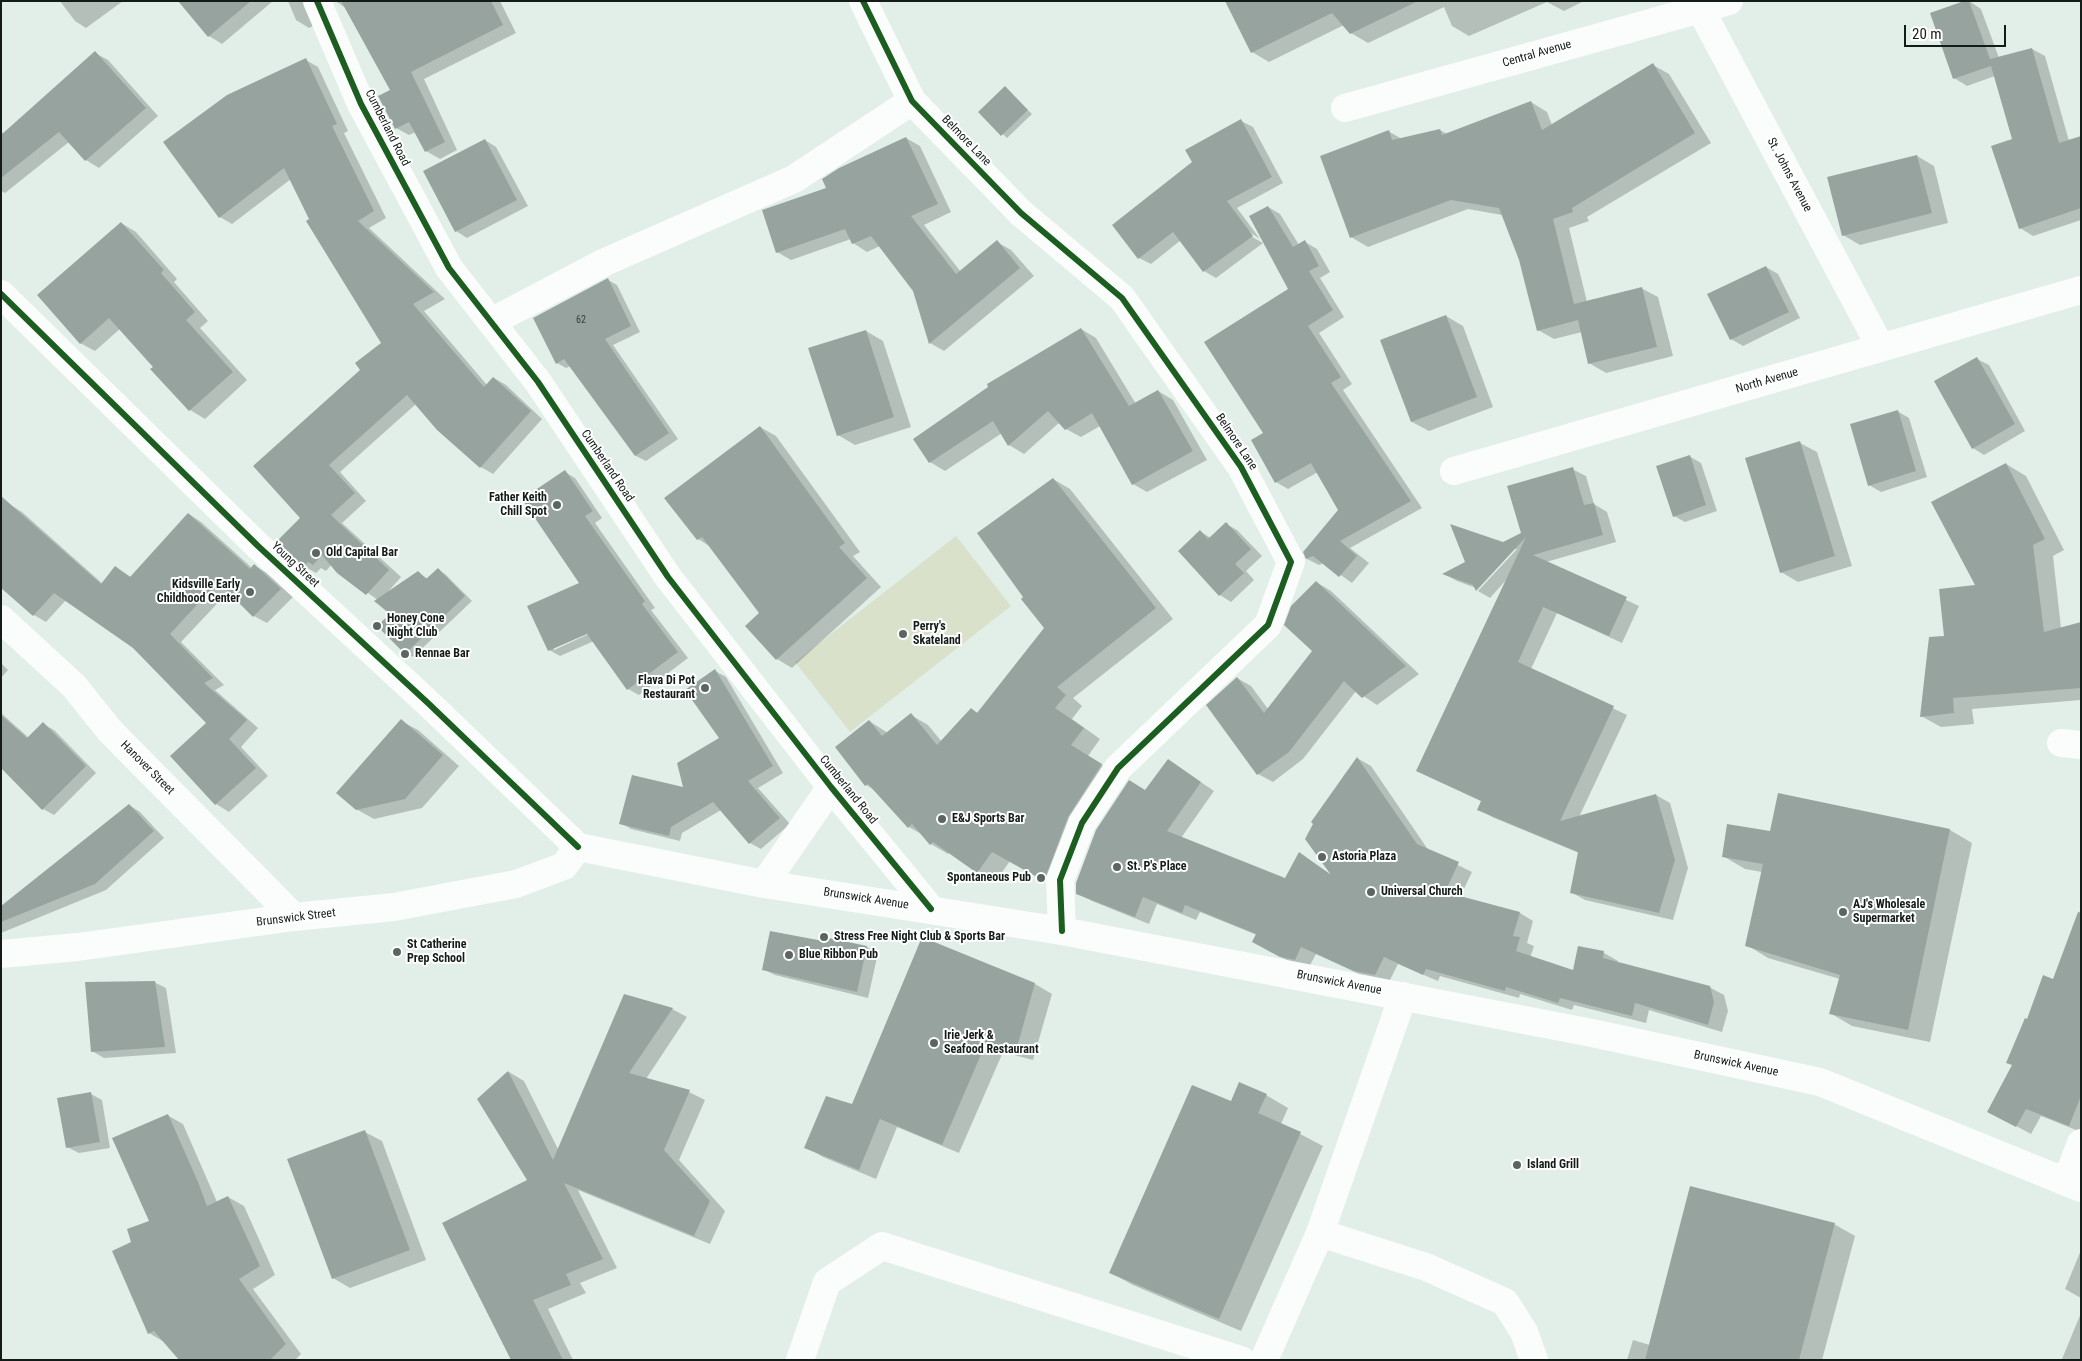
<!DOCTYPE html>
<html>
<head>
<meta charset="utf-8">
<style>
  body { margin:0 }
  #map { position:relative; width:2082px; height:1361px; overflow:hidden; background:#e2efe9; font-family:"Roboto Condensed",sans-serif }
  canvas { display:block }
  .frame { position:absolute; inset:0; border:2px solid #131c18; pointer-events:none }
  .scale { position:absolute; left:1904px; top:25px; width:102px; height:22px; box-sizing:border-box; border:2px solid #131c18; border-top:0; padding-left:6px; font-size:15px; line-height:18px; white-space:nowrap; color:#131c18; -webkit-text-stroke:4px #fff; paint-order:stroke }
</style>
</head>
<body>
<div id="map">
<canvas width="2082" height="1361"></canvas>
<div class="frame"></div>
<div class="scale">20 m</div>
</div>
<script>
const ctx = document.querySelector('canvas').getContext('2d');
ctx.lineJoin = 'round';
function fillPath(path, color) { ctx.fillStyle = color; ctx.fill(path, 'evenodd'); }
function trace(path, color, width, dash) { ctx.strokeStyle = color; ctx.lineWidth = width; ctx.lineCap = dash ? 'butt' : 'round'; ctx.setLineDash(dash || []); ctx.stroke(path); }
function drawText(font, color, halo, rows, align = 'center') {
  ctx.font = font + ' "Roboto Condensed",sans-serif'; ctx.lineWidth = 4; ctx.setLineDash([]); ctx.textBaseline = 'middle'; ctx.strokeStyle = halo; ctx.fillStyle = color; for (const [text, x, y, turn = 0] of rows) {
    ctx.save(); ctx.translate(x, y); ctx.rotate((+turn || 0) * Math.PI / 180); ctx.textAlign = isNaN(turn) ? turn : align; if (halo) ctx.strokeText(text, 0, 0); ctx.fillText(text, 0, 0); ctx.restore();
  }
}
fillPath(new Path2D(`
  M956,536l55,70 -161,126 -55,-70z`), '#dae1cb');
fillPath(new Path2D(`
  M60,1h63l-37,27 -11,-7z
  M180,1h93l-51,43 -13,-8z
  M288,1h29l2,22 -10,5 -13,-8z
  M335,1h165l16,32 -92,46 33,71 -17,9 -14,-8 -10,-19 -7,3 -13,-7 -4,-38 -46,-82z
  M1226,1h358l-20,10 -17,-9 -78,34 -17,-10 -8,-19 -76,36 -17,-10 -7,-8 -75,37 -17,-10z
  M1969,1l12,8 18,49 33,-9 13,7 24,85 12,-3v82l-48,16 -13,-8 -7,-88 -18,-64 -28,10 -13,-8z
  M95,53l13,7 50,56 -59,52 -13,-8 -17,-18 -64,51 -4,-2v-60l3,3z
  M306,60l12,7 30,64 -4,2 42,85 -17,10 76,71 -21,12 63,74 7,-7 12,7 36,34 -49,55 -12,-7 -65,-63 -76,68 26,29 -24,22 59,54 -14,16 31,-21 10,7 10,-9 7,4 27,27 -59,56 -7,-4 -14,-39 -14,-14 -40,-28 -6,-8 -6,7 -5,-3 -5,5 -12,-7 -2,-48 60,-148 20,-27 -71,-123 -20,-41 -59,45 -12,-7 -55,-75z
  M1653,65l16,9 42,69 -124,74 2,4 -20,7 18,74 54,-14 17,9 15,59 -67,17 -17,-10 -7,-31 -28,7 -16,-9 -18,-70 -18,-45 -34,-6 -100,38 -17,-10 37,-106 14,8 38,-9 7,4 84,-32 16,10 5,13z
  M1005,88l27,26 -25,24 -27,-26z
  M1241,121l12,6 30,56 -46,25 23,31 -12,-8 -1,3 16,9 -47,35 -12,-7 -23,-31 -30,24 -12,-6 54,-95z
  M906,138l14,8 31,66 -27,13 37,47 36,-30 14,8 23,26 -90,75 -14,-8 -16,-53 -34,-44 -13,6 -14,-9 -2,-4 -60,21 -14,-8 51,-63z
  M485,140l11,7 32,59 -61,32 -11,-7z
  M1917,156l17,10 14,57 -88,22 -17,-10z
  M1268,207l12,7 19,31 6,-3 12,7 13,23 -10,6 24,39 -25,16 33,51 -9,6 79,118 -72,40 19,15 -17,20 -28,-20 -5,2 -12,-6 -2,-7 34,-42 -21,-38 -30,17 -12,-7 -11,-49 25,-144z
  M121,223l15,9 41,47 -3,3 34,39 -8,7 47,52 -42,39 -15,-9 -38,-41 3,-2 -34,-39 -26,23 -15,-8z
  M1766,267l12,7 22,44 -57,28 -12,-7 -22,-44z
  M608,280l9,5 23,47 -27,13 65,94 -32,22 -10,-5 -65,-90 -5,2 -9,-5z
  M1446,316l17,10 30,81 -64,24 -17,-9 -31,-81z
  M1081,329l15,9 40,66 22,-13 15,9 34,60 -60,32 -14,-8 -33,-58 -19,11 -15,-8 -6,-7 -36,32 -15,-9 -7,-12 -57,38 -15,-9z
  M866,331l17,10 28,86 -56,18 -17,-10z
  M1977,359l12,6 36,66 -41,24 -11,-7z
  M1897,411l12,7 18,59 -46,15 -12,-7z
  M760,427l16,9 84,116 -7,4 28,31 -89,81 -15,-9 -16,-45 -50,-67 -13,-8z
  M1800,443l17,9 35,114 -54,16 -17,-10z
  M1689,456l12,7 16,48 -32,11 -11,-6z
  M2006,464l20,12 38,74 -11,6 8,72 20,-5v77l-109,9 2,15 -33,3 -20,-11 25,-79 30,-51z
  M1572,469l14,7 8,28 13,8 9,30 -70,20 93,44 -17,37 -65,-30 -26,56 96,46 -48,102 77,-22 14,8 18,65 -15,52 -88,-20 -14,-8 8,-39 -87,-36 -13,-8 3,-8 -65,-31 90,-191 -17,19 -12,-7 39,-42h-3l-38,39 -19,-7 -13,-7 79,-40z
  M565,472l10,6 27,40 -7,5 60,85 -4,2 37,48 -49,37 -11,-6 -34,-48 -34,15 -11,-6 32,-67zM592,630l1,2 -39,18v-3z
  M1053,479l17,10 103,130 -100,79 9,8 -10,13 28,20 -12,17 30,19 -56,114 -52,-28 -15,21 -45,-30 -2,2 -17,-10 -8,-9 -14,-8 -33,-36 -10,-6 3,-64 19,12 23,-18 17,10 14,17 29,-33 7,4 68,-85 -21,-31z
  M9,504l13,8 81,72 12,-17 16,10 58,-63 12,8 51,46 3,-2 12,7 26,24 -26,26 -13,-7 -25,-25 -48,51 43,43 -9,5 43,38 -17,19 27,29 -39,36 -13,-8 -44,-48 36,-33 -74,-76 -68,-47 -20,22 -12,-7z
  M1226,524l11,6 25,26 -16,15 8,9 -23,22 -11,-7 -41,-44 22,-19 10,6z
  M1316,582l15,9 88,83 -42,31 -21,-14 -53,68 -30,23 -15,-8 -21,-96 14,8 17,23 46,-58z
  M1,663l7,7 -7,8z
  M715,671l11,6 57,96 -25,15 32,36 -29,25 -11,-6 -29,-33 -39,23 -2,8 -49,-12 -10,-6 64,-34 36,-51z
  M1,713l28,25 14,-14 11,6 42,43 -42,42 -11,-6 -42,-43z
  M401,721l17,9 41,36 -37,42 -48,11 -18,-10z
  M1357,758l14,8 58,85 43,21 -12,25 60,16 13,8 -6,22 7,3 -4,12 44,14 5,-24 25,5 14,8 -1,2 92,24 15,8 4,16 -6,21 -73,-22 -3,13 -72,-18 -2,5 -52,-16 -1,4 -79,-22 -2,5 -40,-17 -9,18 -19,-3 -54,-25 -7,13 -14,-3 -28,-14 -10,-15 -57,-23 -4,8 -39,-16 -8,20 -57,-23 -15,-8 91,-133 46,31 -33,47 105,41 13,-26 33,22z
  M1779,794l171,36 22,13 -42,199 -78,-16 -22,-13 10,-34 -72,-21 -21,-13 15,-73 -17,-3 -22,-13 48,-24z
  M129,805l11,7 24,26 -58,52 -105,43v-25z
  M2081,908v224l-40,-16 -10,18 -28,-15 25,-99 26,-40z
  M825,938l42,9 11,6 -10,45 -93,-23 -12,-6 61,-27z
  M922,939l113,45 17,10 -19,66 -30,-8 -44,101 -62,-26 -21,52 -53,-22 -17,-10 46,-42z
  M154,982l12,6 10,65 -72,5 -12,-7z
  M672,1009l15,8 -41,62 43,13 16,8 -26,60 46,51 -15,33 -132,-54 39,78 -37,15 6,10 -38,16 25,51h-61l17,-180 -20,-108 15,9 35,70z
  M91,1094l11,6 8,48 -31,5 -12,-6z
  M1266,1095l22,13 -7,16 42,22 -82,185 -108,-46 -22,-12 120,-170z
  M167,1115l16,9 34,78 11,-5 16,9 31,69 -22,14 48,65 -6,6h-115l-16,-18 -15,-9 -16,-91 18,-20z
  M365,1132l17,9 44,119 -76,28 -17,-10z
  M1834,1224l21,12 -33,124h-195l6,-20 17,5z
  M2081,1250v48l-16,-9z
  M2081,1313v47h-18l-1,-1z`), '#0003');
fillPath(new Path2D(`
  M178,1h73l-43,36z
  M341,1h150l12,24 -92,47 34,70 -20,10 -16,-30 -14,7 -17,-33 12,-6z
  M1225,1h193l-68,33 -18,-21 -81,40z
  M1964,1h5l21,58 42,-11 27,95 22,-7v72l-62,21 -28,-83 21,-7 -21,-73 -38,13 -23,-66z
  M95,51l51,57 -61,53 -26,-29 -58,46v-43z
  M306,58l31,66 -5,2 42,85 -16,10 76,71 -21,12 71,83 9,-10 38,34 -51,57 -43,-38 -30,-35 -78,70 26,28 -24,22 58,55 -23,25 -29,-22 -15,-18 -9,10 -5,-3 -5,5 -27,-25 24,-24 -47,-52 107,-96 -5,-7 26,-20 -75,-122 3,-2 -25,-51 -65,50 -56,-76 64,-47z
  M1653,63l42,70 -123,75 1,4 -20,7 21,85 68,-17 15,60 -69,17 -10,-44 -41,11 -18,-71 -20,-52 -48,-8 -101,38 -30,-82 69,-26 3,10 48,-11 2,6 89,-34 11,29z
  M1005,86l23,24 -27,26 -23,-24z
  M1241,119l31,58 -45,24 26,35 -50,36 -30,-40 -35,27 -26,-34 80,-63 -7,-12z
  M906,137l32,67 -27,12 45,58 41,-34 23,28 -91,76 -16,-53 -42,-55 -19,8 -7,-15 -69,24 -14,-43 64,-22 -4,-9 17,-11z
  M485,139l32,61 -62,32 -32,-61z
  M1917,155l15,58 -90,23 -15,-59z
  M1268,206l25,41 12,-7 14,26 -10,5 24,39 -25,16 33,51 -10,6 80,118 -71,40 17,15 -18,21 -26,-21 -7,3 -3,-7 35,-42 -27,-47 -36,20 -24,-43 12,-7 -59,-91 84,-53 -39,-73z
  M121,222l43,48 -3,3 34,39 -9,8 47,52 -44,39 -39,-42 3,-2 -44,-49 -29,26 -43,-49z
  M1766,266l23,46 -59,28 -23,-46z
  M608,278l23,48 -26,13 64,94 -34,23 -71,-97 -8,5 -23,-46z
  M1446,315l31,82 -66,25 -31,-82z
  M1081,328l48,78 29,-16 35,61 -61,34 -40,-72 -27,17 -17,-19 -40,35 -15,-25 -64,42 -16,-24 75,-52 -1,-3z
  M866,330l28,87 -57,19 -29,-88z
  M1977,357l38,67 -43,25 -38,-68z
  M1898,410l18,61 -48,15 -18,-62z
  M760,426l85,117 -6,4 28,31 -91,82 -31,-34 14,-13 -57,-76 -5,3 -33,-42z
  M1800,441l35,115 -55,17 -35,-115z
  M1690,455l16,50 -33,12 -17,-51z
  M2006,463l39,76 -12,6 11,87 37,-10v66l-128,10 1,15 -34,4 9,-80 15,-1 -5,-47 36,-4 -44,-83z
  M1573,467l11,38 10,-2 9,32 -70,20 94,42 -18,39 -66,-29 -25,55 96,44 -54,115 96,-27 19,66 -16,53 -89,-20 8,-41 -101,-42 4,-9 -65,-30 110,-234 -50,54 -3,-6 -31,-11 23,-12 -15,-38 53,18 18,-9 -14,-47z
  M565,470l28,41 -8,5 60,85 -3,3 36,48 -51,38 -40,-56 -39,17 -21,-45 52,-23 -57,-84z
  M1053,478l103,130 -99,79 9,8 -11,13 29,20 -13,17 31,19 -34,53 -24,64 -52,-29 -15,21 -44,-31 -3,3 -18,-21 -4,4 -40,-44 -3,2 -30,-39 34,-27 13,16 29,-23 26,32 34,-37 6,5 67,-85 -23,-29 2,-2 -46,-64z
  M1,496l100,88 14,-18 15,11 58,-64 62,56 4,-5 27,25 -28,28 -35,-35 -48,52 43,44 -9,5 43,37 -18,19 27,29 -41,37 -45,-49 36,-33 -73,-75 -79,-55 -21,23 -32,-28z
  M1226,522l25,27 -16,15 9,9 -25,23 -41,-45 22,-21 8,9z
  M438,568l27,28 -60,58 -28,-28 13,-12 -16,-13 44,-30 8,8z
  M1316,581l90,85 -44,32 -18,-17 -55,71 -32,23 -51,-70 31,-28 27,36 48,-62 -28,-26 7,-19z
  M715,669l58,97 -25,15 32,37 -31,26 -36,-42 -42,25 -2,9 -50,-12 13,-49 51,12 -6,-24 42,-25 -34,-48z
  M1,715l26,23 16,-16 43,44 -44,44 -41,-42z
  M401,719l42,36 -38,44 -49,11 -20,-17z
  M1357,757l60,87 42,18 -14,30 75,20 -7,24 7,1 -4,14 57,19 5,-24 26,5 -1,7 107,28 4,16 -6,23 -73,-22 -3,13 -72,-18 -2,5 -52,-16 -1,4 -79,-22 -3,6 -39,-18 -9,18 -21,-4 -53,-24 -6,13 -15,-3 -28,-15 4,-8 -71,-29 -3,8 -39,-16 -8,20 -59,-23v-11l20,-53 33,-50 16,10 23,-31 33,23 -34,49 118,47 14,-26 32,23 -26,-36 8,-15 -2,-2z
  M1778,793l172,36 -42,201 -79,-16 11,-39 -95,-29 18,-82 -41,-7 5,-33 43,7z
  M129,804l25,27 -59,53 -94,38v-16z
  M2078,912l3,1v183l-12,30 -43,-17 -10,18 -29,-15 25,-47 -6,-2 19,-45 2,1 16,-44 10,4z
  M770,931l53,10 1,-4 43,9 -10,46 -95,-22z
  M922,937l113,46 -19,68 -30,-8 -44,102 -62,-26 -21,51 -55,-22 22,-52 26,8z
  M155,981l10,66 -74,5 -6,-70z
  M624,994l49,14 -44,65 61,17 -26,60 46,51 -16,35 -130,-53 39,76 -37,15 5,11 -38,15 30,60h-52l-69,-137 85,-43 -50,-81 31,-28 45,89z
  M1239,1082l28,12 -9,19 43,19 -82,187 -110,-46 83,-188 39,16z
  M91,1092l9,50 -34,6 -9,-50z
  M168,1114l30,68 9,24 21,-10 32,70 -21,13 47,65 -16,16h-91l-25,-29 -6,3 -36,-83 19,-9 -4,-13 22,-8 -37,-83z
  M365,1130l45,120 -78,29 -45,-120z
  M1690,1186l145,37 -36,137h-154z`), '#97a39f');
trace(new Path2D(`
  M317,1l44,103 88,164 89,114 130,195 163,210 100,122
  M863,1l49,100 109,112 101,85 119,169 50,95 -23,63 -150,143 -36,55 -22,57 2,51
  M1696,1l185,347
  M1345,108l384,-107
  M1,294l257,252 171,158 149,143
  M491,322l114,-60 189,-83 118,-78
  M1454,471l627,-181
  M1,619l73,67 36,45 184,186
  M2061,743l20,2
  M2066,1182l15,-39
  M1320,1233l106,34 79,35 19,30 10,28
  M800,1360l27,-78 55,-36 359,114
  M1264,1360l56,-127 83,-237`), '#fbfdfc', 28);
trace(new Path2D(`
  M764,884l67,-97
  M1,954l77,-7 216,-30 100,-10 122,-23 48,-18 14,-19 186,37 298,47 530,102 228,49 261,106`), '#fbfdfc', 28);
trace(new Path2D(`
  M317,1l44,103 88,164 89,114 130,195 163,210 100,122
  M863,1l49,100 109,112 101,85 119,169 50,95 -23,63 -150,143 -36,55 -22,57 2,51
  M1,294l257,252 171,158 149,143`), '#1b5e20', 6);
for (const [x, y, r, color] of [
  [557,505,5,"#5b6661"],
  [316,553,5,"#5b6661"],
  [250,592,5,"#5b6661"],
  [377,626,5,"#5b6661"],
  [903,634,5,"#5b6661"],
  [405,654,5,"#5b6661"],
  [705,688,5,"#5b6661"],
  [942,819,5,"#5b6661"],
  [1322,857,5,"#5b6661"],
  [1117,867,5,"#5b6661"],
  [1041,878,5,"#5b6661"],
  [1371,892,5,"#5b6661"],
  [1843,912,5,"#5b6661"],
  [824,937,5,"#5b6661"],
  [397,952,5,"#5b6661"],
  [789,955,5,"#5b6661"],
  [934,1043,5,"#5b6661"],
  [1517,1165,5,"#5b6661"]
]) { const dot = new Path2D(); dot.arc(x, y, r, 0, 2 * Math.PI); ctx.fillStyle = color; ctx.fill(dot); trace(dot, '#fff', 2); }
drawText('10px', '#343e3a', null, [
  ["62",581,320]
]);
drawText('12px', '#131c18', '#fff', [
  ["Central Avenue",1537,54,-16],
  ["Cumberland Road",387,128,63],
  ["Belmore Lane",966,141,46],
  ["St. Johns Avenue",1789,175,62],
  ["North Avenue",1767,381,-16],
  ["Belmore Lane",1236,442,56],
  ["Cumberland Road",607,466,56],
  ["Young Street",295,565,43],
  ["Hanover Street",147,768,45],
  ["Cumberland Road",848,790,51],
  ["Brunswick Avenue",866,899,9],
  ["Brunswick Street",296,918,-7],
  ["Brunswick Avenue",1339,983,11],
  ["Brunswick Avenue",1736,1064,12]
]);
drawText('bold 12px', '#131c18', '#fff', [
  ["Father Keith",547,498,"right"],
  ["Chill Spot",547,512,"right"],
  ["Old Capital Bar",326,553],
  ["Kidsville Early",240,585,"right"],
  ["Childhood Center",240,599,"right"],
  ["Honey Cone",387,619],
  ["Night Club",387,633],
  ["Perry's",913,627],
  ["Skateland",913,641],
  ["Rennae Bar",415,654],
  ["Flava Di Pot",695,681,"right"],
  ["Restaurant",695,695,"right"],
  ["E&J Sports Bar",952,819],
  ["Astoria Plaza",1332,857],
  ["St. P's Place",1127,867],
  ["Spontaneous Pub",1031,878,"right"],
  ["Universal Church",1381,892],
  ["AJ's Wholesale",1853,905],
  ["Supermarket",1853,919],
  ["Stress Free Night Club & Sports Bar",834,937],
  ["St Catherine",407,945],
  ["Prep School",407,959],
  ["Blue Ribbon Pub",799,955],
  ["Irie Jerk &",944,1036],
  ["Seafood Restaurant",944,1050],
  ["Island Grill",1527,1165]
], 'left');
</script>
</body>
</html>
